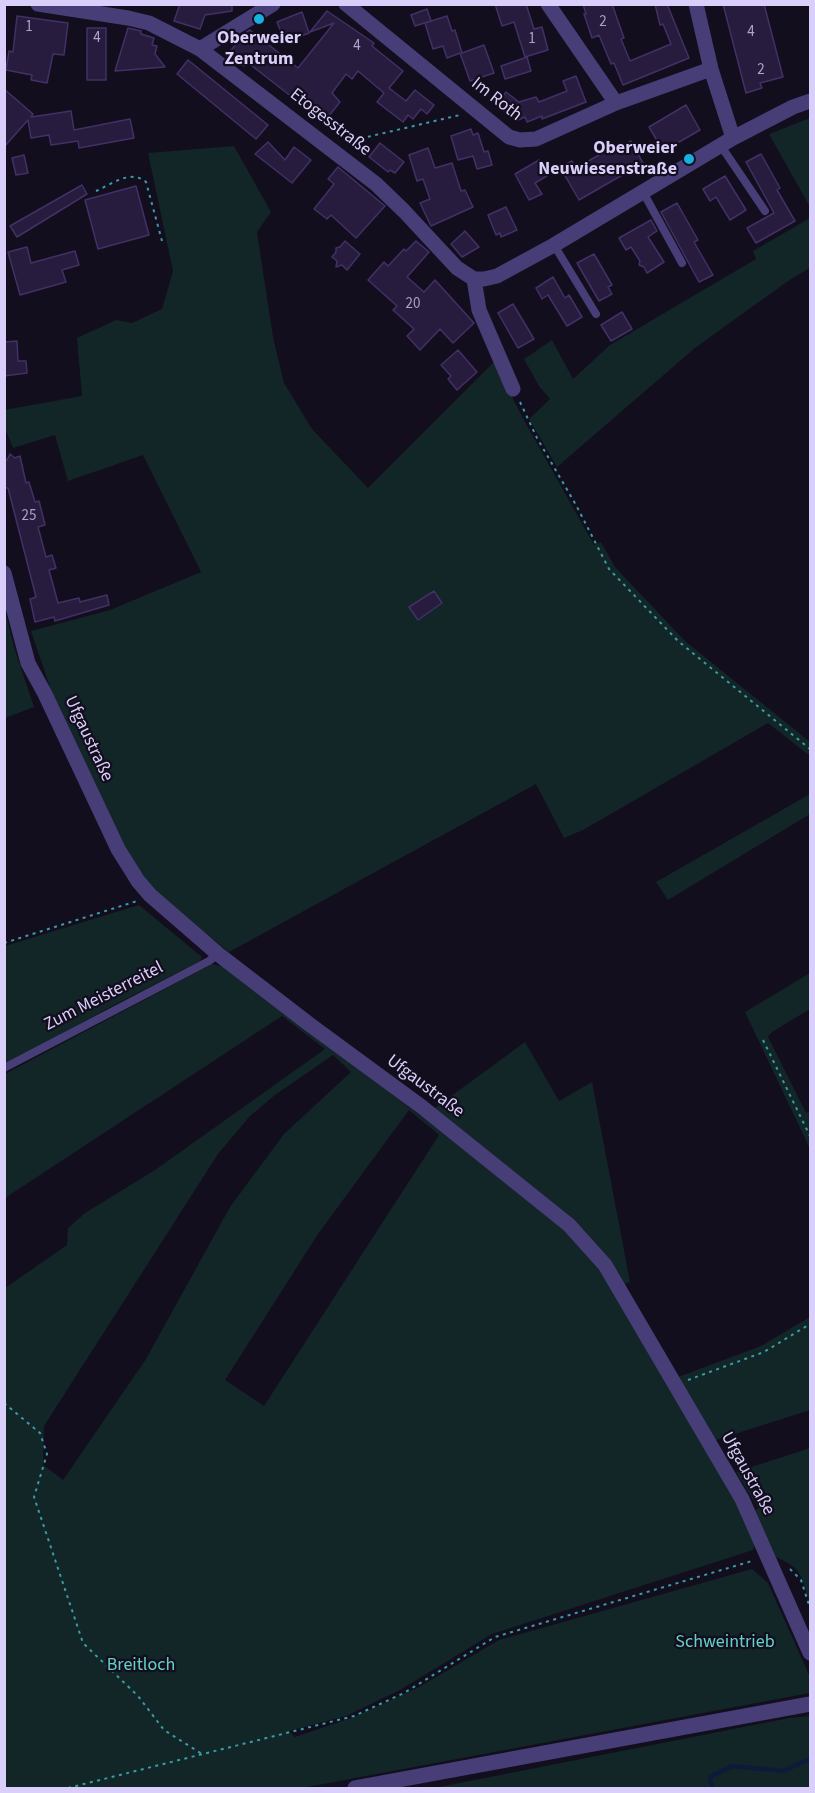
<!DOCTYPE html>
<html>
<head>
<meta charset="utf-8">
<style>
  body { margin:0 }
  #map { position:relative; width:815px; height:1793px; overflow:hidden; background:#130e1e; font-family:"Source Sans 3",sans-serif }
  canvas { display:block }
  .frame { position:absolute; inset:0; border:6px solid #dacffa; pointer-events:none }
</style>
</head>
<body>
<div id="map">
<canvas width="815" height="1793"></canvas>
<div class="frame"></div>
</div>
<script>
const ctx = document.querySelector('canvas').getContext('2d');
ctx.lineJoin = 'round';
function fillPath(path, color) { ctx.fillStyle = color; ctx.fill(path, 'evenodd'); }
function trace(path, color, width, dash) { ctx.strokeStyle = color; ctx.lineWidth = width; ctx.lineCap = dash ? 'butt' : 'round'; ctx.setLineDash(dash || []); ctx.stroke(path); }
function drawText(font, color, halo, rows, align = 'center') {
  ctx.font = font + ' "Source Sans 3",sans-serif'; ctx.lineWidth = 4.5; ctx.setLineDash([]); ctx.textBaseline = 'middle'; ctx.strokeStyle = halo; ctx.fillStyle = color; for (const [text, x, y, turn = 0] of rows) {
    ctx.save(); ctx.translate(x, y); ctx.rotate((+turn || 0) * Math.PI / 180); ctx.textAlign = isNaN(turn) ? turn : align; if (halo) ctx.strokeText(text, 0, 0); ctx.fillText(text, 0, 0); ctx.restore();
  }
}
fillPath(new Path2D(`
  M810,118v89l-41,-73z
  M234,146l37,66 -14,20 16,105 11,46 28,46 56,59 126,-126 31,60 69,123 7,-3 14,25 70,74 125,101v14l-42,-33 -185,107 -19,8 -28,-54 -307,168 -69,-54 -24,-27 -86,-184 -19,-56 79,-21 91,-38 -58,-117 -75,26 -13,-46 -42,13 -8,-20 -1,-18 78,-14 -5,-58 39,-18 16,3 30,-14 11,-38 -25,-118z
  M810,218v50l-22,13 -93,67 -138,119 -28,-48 21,-20 -11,-13 -15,-27 28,-19 21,39 37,-34 146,-86 -3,-8z
  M5,611l9,36 20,60 -29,11z
  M810,794v20l-142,86 -12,-18z
  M139,905l63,52 -2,4 -88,45 -107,59v-119z
  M212,964l12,3 215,163 110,86 36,33 29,41 121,207 21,45 -3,8 -261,84 -92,56 -54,26 -57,15 6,6 59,-20 65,-30 80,-47 253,-71 16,14 42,94v16l-508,95h-297v-500l62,-43 1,-17 17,-15 70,-43 170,-121 -43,-33 -277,182v-124zM333,1055l18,17 -67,62 -54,73 -84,152 -83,121 -20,-15 1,-39 174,-272 32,-38 25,-21zM409,1110l30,25 -175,271 -39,-26 93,-146z
  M810,973v36l-38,23 -4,5 38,76 4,-3v39l-65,-137z
  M525,1042l34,59 33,-19 38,200 -6,2 -192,-174z
  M810,1317v93l-97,31 -35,-64 83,-31z
  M810,1448v155c-10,-29 -7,-35 -37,-47l-19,-45 4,-3 -22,-36z
  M810,1716v72h-376l355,-70z`), '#122527');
trace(new Path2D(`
  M712,1788l-2,-11 22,-11 51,5 27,-12`), '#0f1a3b', 4.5);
const building = new Path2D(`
  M180,4h52v7l-27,4 -5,14 -26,-8z
  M495,4h31l8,25 8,-2 6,23 -23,7 -11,-35 -12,4z
  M583,4h29l12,34 -3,1 9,22 41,-17 -8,-20 -3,1 -5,-21h12l22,54 -66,27 -9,-22 -3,1 -12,-29 -7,3 -8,-24h2z
  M723,4h41l19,73 -23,6 2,5 -16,5z
  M427,9l4,12 -16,5 -4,-11z
  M327,11l47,32 -2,3 31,25 -14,17 17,13 9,-11 19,15 -7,9 -6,-5 -8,10 -5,-4 -5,7 -26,-20 7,-9 -26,-22 -6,8 -6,-5 -14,19 8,9 -16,20 -77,-60 -3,4 -16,-12 17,-21 5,-3 48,38 36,-45 -24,9z
  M302,12l7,21 -24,9 -8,-20z
  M17,16l51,7 -4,32 -11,-1 -6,29 -16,-3 1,-5 -26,-5 3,-19 4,1z
  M447,16l5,15 3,-1 7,23 22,-8 10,28 -24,8 -10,-28 -13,5 -4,-12 -10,3 -8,-26z
  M87,28h19v52h-19z
  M128,28l13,3v3l13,4 -2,7 5,1 -2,8 10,13 -50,4z
  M527,57l4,14 -26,8 -4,-13z
  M188,60l80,65 -12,14 -79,-65z
  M576,76l10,26 -44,17v-3l-15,6 -2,-5 -9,4 -20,-16 10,-13 13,10 17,-5 3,5 28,-11 -4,-10z
  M4,89l29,25 -2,3 40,-6 3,19 56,-11 4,19 -55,10 -1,-7 -27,4 -2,-10 -18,3 -3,-18 -24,27z
  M686,105l14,25 -28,16 -1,-2 -9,5 -13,-22z
  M471,129l2,6 5,-2 6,19 4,-1 4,14 -15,4 -4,-13 -15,4 -7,-24z
  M631,141l12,22 -64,37 -19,-33 12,-6 4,7 39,-22 2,3z
  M268,142l17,18 9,-13 17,13 -19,23 -37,-29z
  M380,143l24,19 -9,11 -5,-3 -2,2 -19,-15z
  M428,148l7,20 17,-5 9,28 4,-1 8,17 -42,19 -11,-23 10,-4 -7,-20 -6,2 -8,-26z
  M761,154l19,34 -3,2 18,31 -39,22 -9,-15 27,-15 -28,-51z
  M24,155l4,18 -12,2 -4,-17z
  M539,160l8,16 -12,7 7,11 -13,6 -14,-26z
  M338,167l47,39 -29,32 -25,-23 -4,4 -13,-10 20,-25 -6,-5z
  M725,176l21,34 -16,10 -14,-23 -6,4 -7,-12z
  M82,185l5,9 -70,43 -7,-11z
  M136,186l13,49 -51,14 -13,-49z
  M677,203l21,37 -4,2 19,33 -14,7 -38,-70z
  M506,207l11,23 -16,7 -1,-4 -4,2 -8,-20z
  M651,220l6,11 -9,6 16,25 -17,11 -3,-6 -5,-2 1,-4 -9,-14 -5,3 -7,-12z
  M465,231l14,16 -17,10 -11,-13z
  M345,241l15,13 -13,16 -5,-5 -6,2 1,-6 -5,-4 4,-5v-4l4,-1z
  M416,241l13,11 -22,25 17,15 11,-12 39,43 -21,20 -13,-14 -20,21 -13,-14 7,-7 -21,-19 4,-4 -29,-26 16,-18 4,4 16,-17 2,2z
  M27,247l4,16 44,-12 4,14 -17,5 4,12 -46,13 -12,-43z
  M594,254l18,31 -4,2 4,7 -13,7 -22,-38z
  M553,277l12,21 4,-3 13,22 -15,9 -19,-31 -6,4 -6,-11z
  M513,304l21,35 -16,9 -20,-35z
  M622,312l10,17 -21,12 -10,-16z
  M17,341l1,20h8l1,12 -23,3v-34z
  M458,350l19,22 -20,18 -9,-11 3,-3 -10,-11z
  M10,454l5,4 5,-2 6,27 3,-1 6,20 4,-1 6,24 -7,2 8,30 6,-2 4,13 -7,2 9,33 21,-5 1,4 27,-7 2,10 -54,16 -1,-4 -19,5 -5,-23 6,-2 -28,-109h-4v-28h3z
  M434,591l8,12 -24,17 -9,-13z`);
fillPath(building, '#271c3d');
trace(building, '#423066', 1.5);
trace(new Path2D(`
  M346,142l114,-27
  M96,191c16,-7 35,-22 50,-9l16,59
  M520,402l17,36 39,67 33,64 69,72 132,108
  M4,943l133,-42
  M763,1040l47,96
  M688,1380l76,-28 46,-28
  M4,1403l36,30 7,21 -13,43 49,146 55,53 26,34 38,24
  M790,1569l11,11 9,28
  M68,1788l286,-72 50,-23 91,-56 257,-76`), '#399da5', 2, [3, 4.5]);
trace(new Path2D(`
  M721,146l44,65
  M643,192l39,71
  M554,245l42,69
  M4,1068l205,-107 9,-7`), '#473e78', 8);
trace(new Path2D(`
  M38,4l90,14 21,5 51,26 176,135 28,27 53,57 17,11h10l13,-3 57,-31 179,-107 60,-31 17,-6
  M346,4l163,133 11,3 16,-1 80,-36 95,-34
  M548,4l68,99
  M696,4l15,65 22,69
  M200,49l73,-45
  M474,279l5,31 34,79
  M4,573l24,90 17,31 73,155 20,32 12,14 68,59 91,70 113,83 147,118 36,40 137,234 68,154`), '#473e78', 15);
trace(new Path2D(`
  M355,1788l455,-84`), '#473e78', 15);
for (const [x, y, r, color] of [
  [259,19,6,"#16b1df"],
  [689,159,6,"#16b1df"]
]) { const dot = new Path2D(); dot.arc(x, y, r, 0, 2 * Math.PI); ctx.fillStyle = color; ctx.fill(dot); trace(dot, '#130e1e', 2); }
drawText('15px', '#ada2cb', null, [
  ["2",603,23],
  ["1",29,28],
  ["4",751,33],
  ["4",97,39],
  ["1",532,40],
  ["4",357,47],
  ["2",761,71],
  ["20",413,305],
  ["25",29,517]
]);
drawText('bold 18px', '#dacffa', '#130e1e', [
  ["Oberweier",259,39],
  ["Zentrum",259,60],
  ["Oberweier",677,149,"right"],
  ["Neuwiesenstraße",677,170,"right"]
]);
drawText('18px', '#dacffa', '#130e1e', [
  ["Im Roth",496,100,38],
  ["Etogesstraße",330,123,38],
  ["Ufgaustraße",88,739,65],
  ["Zum Meisterreitel",104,997,-27],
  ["Ufgaustraße",425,1087,37],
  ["Ufgaustraße",747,1474,61]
]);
drawText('18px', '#63d2c5', '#130e1e', [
  ["Schweintrieb",725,1643],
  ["Breitloch",141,1666]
]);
</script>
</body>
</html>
